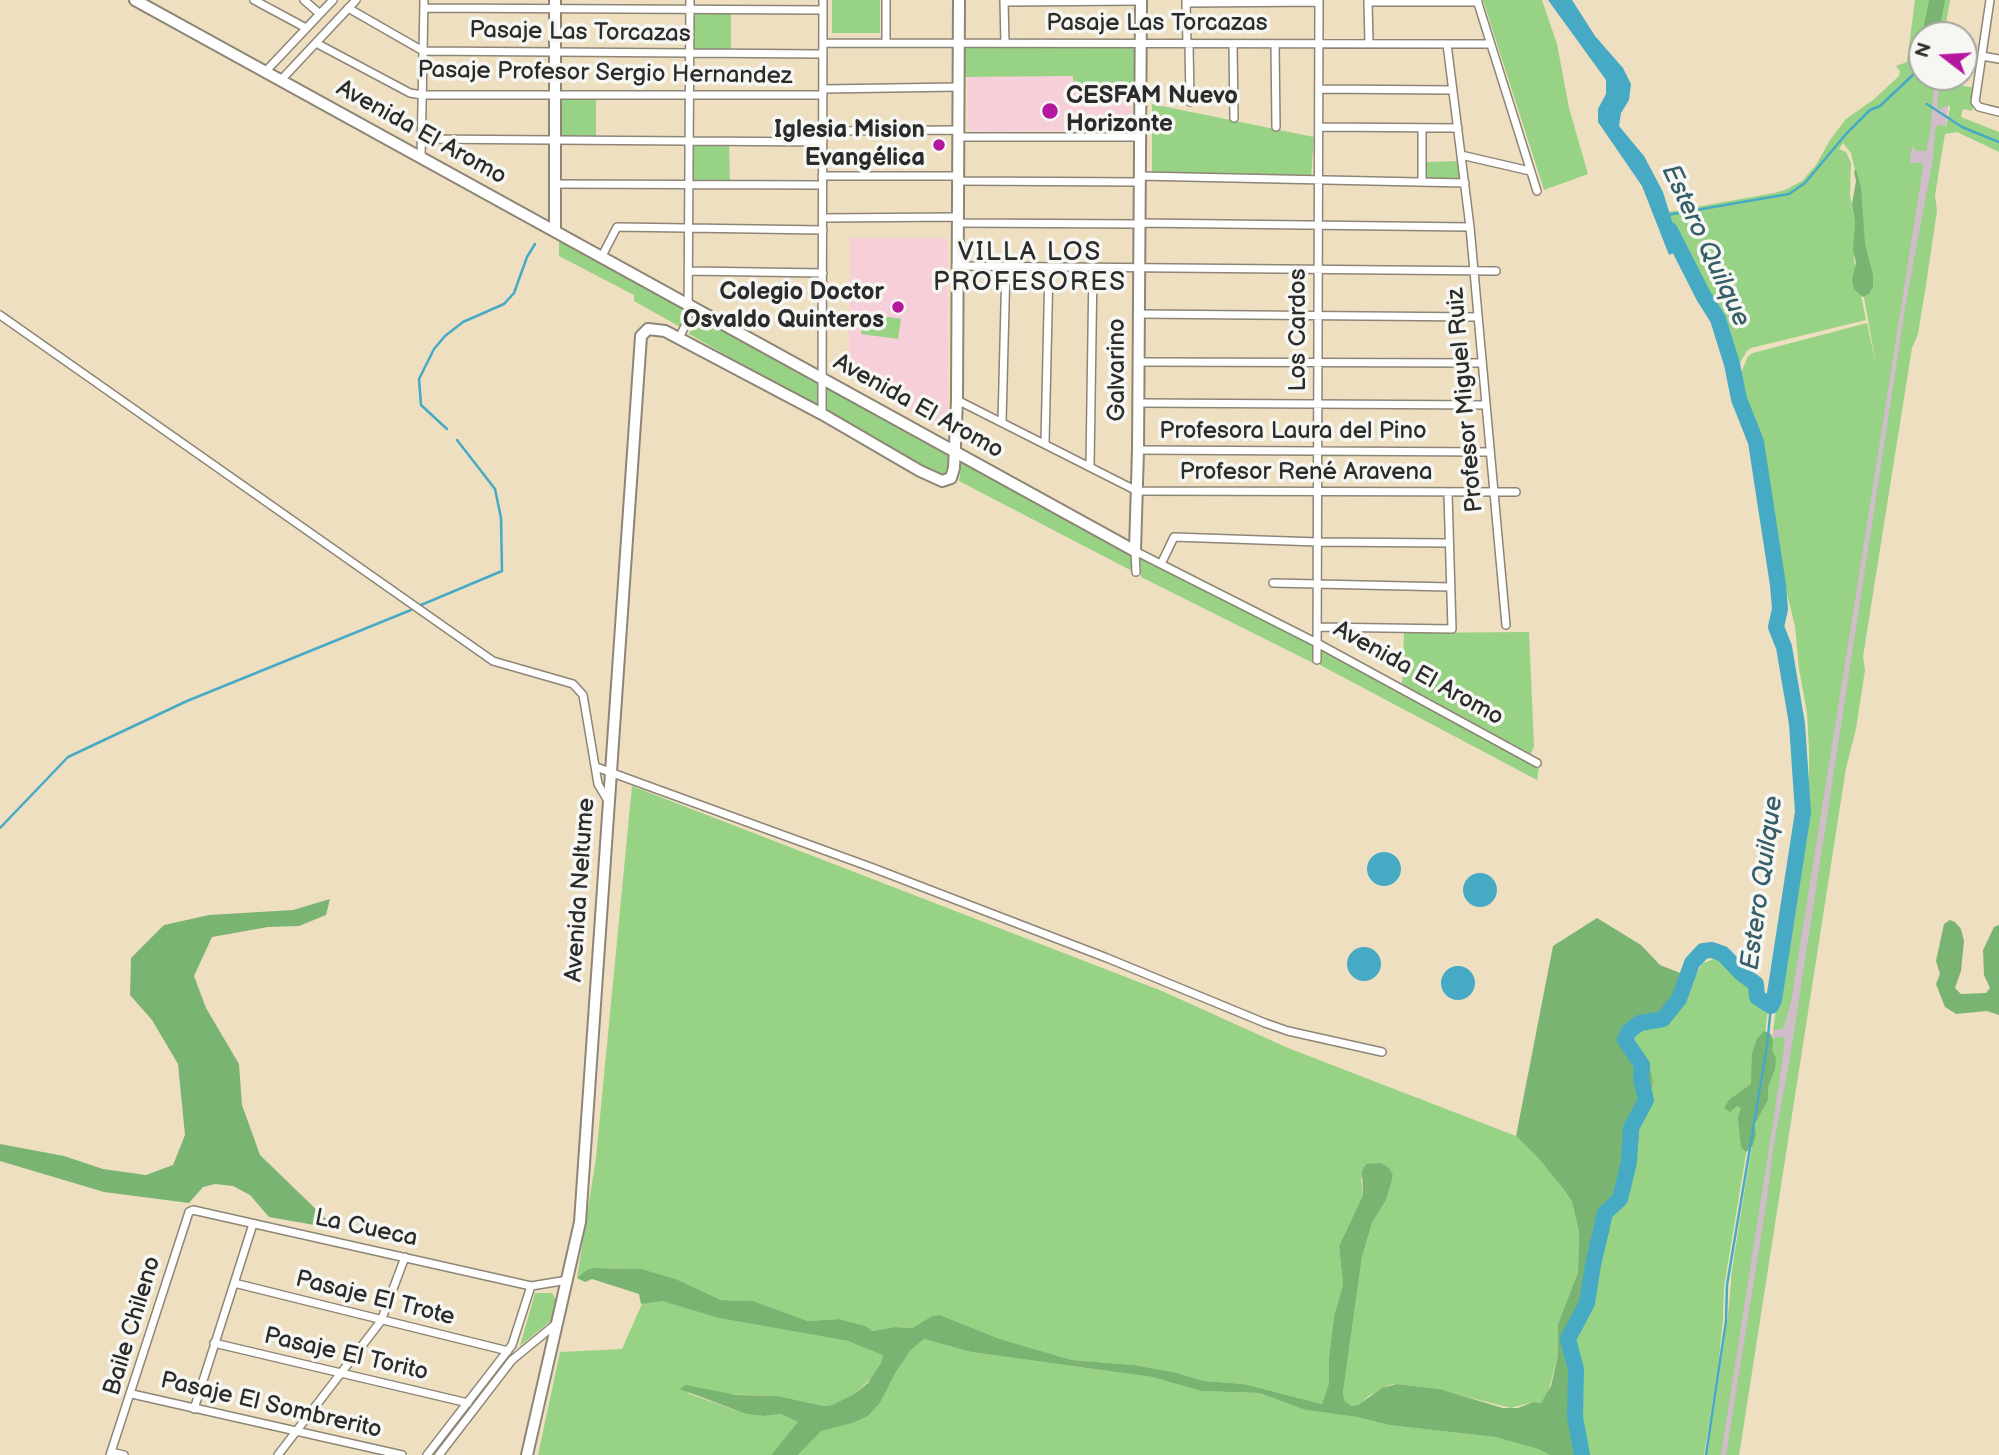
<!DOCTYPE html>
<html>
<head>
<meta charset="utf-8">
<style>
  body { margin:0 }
  #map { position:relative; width:1999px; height:1455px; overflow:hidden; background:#efdfc1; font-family:"Balsamiq Sans",sans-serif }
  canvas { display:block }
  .north { position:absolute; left:1908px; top:21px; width:70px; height:70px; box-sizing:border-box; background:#f6f6f2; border:2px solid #a5a5a2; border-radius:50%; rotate:287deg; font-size:19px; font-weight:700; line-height:28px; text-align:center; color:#2b2b2b }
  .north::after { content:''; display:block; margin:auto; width:24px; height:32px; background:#b5179e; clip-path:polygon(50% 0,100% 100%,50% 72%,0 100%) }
</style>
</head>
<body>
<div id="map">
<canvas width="1999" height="1455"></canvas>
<div class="north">N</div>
</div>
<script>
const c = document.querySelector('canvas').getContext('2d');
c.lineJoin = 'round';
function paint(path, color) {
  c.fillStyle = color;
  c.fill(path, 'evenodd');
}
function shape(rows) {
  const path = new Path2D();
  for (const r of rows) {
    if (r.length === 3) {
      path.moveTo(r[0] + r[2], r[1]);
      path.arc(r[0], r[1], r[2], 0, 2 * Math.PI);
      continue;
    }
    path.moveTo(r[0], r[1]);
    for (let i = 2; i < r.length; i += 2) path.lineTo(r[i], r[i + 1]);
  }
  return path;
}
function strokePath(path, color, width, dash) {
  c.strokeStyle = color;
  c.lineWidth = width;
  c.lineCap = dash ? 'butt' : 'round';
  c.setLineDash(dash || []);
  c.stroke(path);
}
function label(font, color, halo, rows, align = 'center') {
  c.font = font + ' "Balsamiq Sans",sans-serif';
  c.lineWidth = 7;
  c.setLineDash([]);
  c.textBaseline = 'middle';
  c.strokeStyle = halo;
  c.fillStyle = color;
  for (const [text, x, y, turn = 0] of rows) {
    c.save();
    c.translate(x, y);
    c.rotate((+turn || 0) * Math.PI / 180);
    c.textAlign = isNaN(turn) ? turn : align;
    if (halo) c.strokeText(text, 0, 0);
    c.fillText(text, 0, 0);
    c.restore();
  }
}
paint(shape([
  [1073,76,1073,87,1132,100,1132,123,1129,130,992,132,972,131,968,125,968,77],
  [850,238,947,238,948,431,849,376]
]), '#f6cfd8');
paint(shape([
  [1922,77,1953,77,1739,1455,1707,1455]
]), '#d1bdca');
paint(shape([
  [832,0,880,0,880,33,832,33],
  [1483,0,1542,0,1557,44,1569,108,1588,174,1544,190],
  [1915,0,1950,0,1944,35,1922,35,1922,77,1935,77,1930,134,1926,151,1917,151,1912,146,1910,163,1922,163,1923,167,1849,639,1791,1002,1784,1027,1780,1030,1773,1030,1809,801,1809,749,1807,713,1799,669,1795,626,1778,558,1770,494,1760,441,1740,375,1748,356,1753,353,1867,323,1876,365,1862,286,1859,187,1851,153,1843,143,1839,149,1846,152,1851,163,1850,195,1855,222,1854,259,1866,320,1751,348,1747,351,1737,368,1721,317,1691,265,1668,212,1774,193,1785,190,1802,181,1816,165,1830,140,1846,119,1873,100,1899,76,1900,71,1896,66,1907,62],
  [690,10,731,10,731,53,690,53],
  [959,43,1141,44,1141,101,1073,87,1073,76,959,77],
  [1940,77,1953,77,1953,84,1976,88,1972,111,1963,109,1961,117,1999,132,1999,152,1957,132,1945,134,1935,195,1937,211,1926,285,1918,334,1912,348,1863,656,1865,670,1856,729,1846,768,1739,1455,1726,1455,1767,1198,1773,1149,1791,1051,1906,302,1933,159,1935,130,1938,125,1946,126,1950,108,1949,105,1939,109,1937,108],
  [554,95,596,95,596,141,554,141],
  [1152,104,1314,137,1311,177,1152,173],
  [729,142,730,185,689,186,689,143],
  [1462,161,1465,183,1422,182,1422,162],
  [559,237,682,303,682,328,634,301,634,295,559,256],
  [698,313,818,381,817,407,689,334],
  [864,313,901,319,898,339,861,334],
  [823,378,954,450,946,481,822,414],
  [962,460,1132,553,1134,572,959,481],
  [1140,558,1315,646,1315,664,1141,577],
  [1529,632,1534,746,1531,754,1402,684,1404,633],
  [1320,648,1539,768,1537,780,1320,665],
  [632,786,1162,991,1288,1048,1516,1136,1539,1159,1565,1191,1572,1202,1579,1232,1578,1272,1558,1324,1558,1355,1548,1393,1541,1403,1533,1402,1511,1408,1431,1388,1397,1384,1389,1385,1369,1396,1358,1405,1351,1407,1345,1401,1343,1393,1362,1257,1372,1223,1386,1200,1391,1184,1393,1175,1389,1168,1361,1179,1363,1195,1339,1246,1343,1285,1334,1316,1329,1358,1329,1383,1322,1404,1244,1384,1204,1381,1173,1372,1134,1365,1072,1360,1000,1339,940,1315,932,1316,912,1328,895,1327,872,1331,866,1326,839,1319,808,1321,753,1301,721,1300,676,1279,642,1269,594,1268,577,1278,596,1158],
  [1717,958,1733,968,1739,978,1768,1008,1764,1045,1724,1287,1723,1320,1718,1368,1704,1455,1585,1455,1578,1415,1580,1396,1572,1344,1593,1293,1601,1256,1610,1231,1609,1221,1631,1190,1639,1139,1639,1125,1649,1103,1653,1082,1648,1059,1633,1045,1631,1040,1636,1034,1670,1019,1678,1010,1693,978,1703,963],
  [1783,1037,1785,1040,1779,1084,1721,1455,1707,1455,1728,1316,1732,1269,1758,1108,1771,1038],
  [535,1293,552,1293,557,1301,552,1320,520,1346],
  [652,1301,662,1301,718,1318,848,1341,876,1351,883,1355,881,1363,873,1377,854,1394,832,1405,824,1406,778,1396,687,1393,746,1414,764,1416,781,1414,799,1422,771,1455,538,1455,560,1352,622,1349,642,1304],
  [924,1339,971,1352,1152,1377,1201,1391,1259,1393,1307,1410,1357,1417,1389,1425,1495,1437,1538,1449,1550,1455,798,1455,821,1430,853,1423,868,1416,880,1403,896,1372,911,1350]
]), '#98d285');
paint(shape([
  [1929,0,1945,0,1938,35,1922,35],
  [1856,169,1861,188,1865,244,1873,275,1873,287,1869,294,1863,297,1854,289,1852,280,1856,263,1853,250,1855,222,1852,204,1856,181,1854,172],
  [330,899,326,915,299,926,268,927,212,937,194,976,206,1008,239,1064,242,1105,260,1155,324,1217,343,1230,269,1217,250,1195,233,1186,215,1184,203,1187,189,1203,104,1192,0,1161,0,1144,64,1156,103,1169,146,1175,173,1165,185,1135,178,1064,152,1020,130,995,131,958,164,925,209,915,293,910],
  [1597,918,1641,945,1660,965,1693,978,1678,1010,1670,1019,1636,1034,1631,1040,1633,1045,1648,1059,1653,1082,1649,1103,1639,1125,1639,1139,1631,1190,1609,1221,1610,1231,1601,1256,1593,1293,1572,1344,1581,1368,1578,1415,1585,1455,1550,1455,1538,1449,1495,1437,1389,1425,1357,1417,1306,1410,1259,1393,1201,1391,1152,1377,971,1352,924,1339,911,1350,896,1372,880,1403,868,1416,853,1423,821,1431,798,1455,771,1455,798,1422,781,1414,764,1416,746,1414,680,1389,686,1385,736,1395,778,1396,824,1406,832,1405,854,1394,868,1383,881,1363,883,1355,848,1341,718,1318,662,1301,641,1304,639,1294,592,1279,585,1282,577,1278,587,1270,594,1268,642,1269,676,1279,721,1300,753,1301,808,1321,839,1319,866,1326,872,1331,895,1327,912,1328,932,1316,940,1315,1000,1339,1072,1360,1134,1365,1173,1372,1204,1381,1244,1384,1322,1404,1329,1383,1329,1358,1334,1316,1343,1285,1339,1246,1363,1195,1362,1171,1366,1164,1381,1163,1389,1168,1393,1175,1391,1184,1386,1200,1372,1223,1362,1257,1343,1393,1345,1401,1351,1406,1358,1405,1382,1388,1397,1384,1439,1389,1503,1408,1518,1408,1533,1402,1541,1403,1551,1386,1558,1355,1558,1324,1578,1272,1579,1232,1572,1202,1565,1191,1539,1159,1516,1136,1553,946],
  [1950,920,1955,922,1961,929,1964,941,1961,971,1955,988,1961,994,1986,993,1990,988,1984,975,1983,950,1994,927,1999,925,1999,1015,1987,1011,1956,1014,1945,1007,1936,984,1940,974,1936,961,1944,924],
  [1764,1031,1771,1034,1773,1041,1772,1050,1776,1058,1775,1069,1768,1087,1768,1100,1754,1125,1756,1134,1753,1145,1746,1152,1741,1147,1738,1117,1741,1108,1737,1106,1730,1112,1724,1108,1729,1100,1751,1084,1752,1053,1757,1039]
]), '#7ab472');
paint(shape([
  [1548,0,1572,0,1595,36,1623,68,1631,84,1629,100,1621,113,1619,126,1644,156,1663,192,1676,234,1683,248,1669,255,1642,186,1598,122,1598,109,1606,94,1606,80],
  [1384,869,17],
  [1480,890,17],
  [1364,964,17],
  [1458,983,17]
]), '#46aac5');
strokePath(shape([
  [1927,104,1962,127,1999,142],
  [1667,215,1789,194,1805,183,1846,134,1870,110,1880,106,1916,72],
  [447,429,421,405,419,379,434,349,445,336,463,322,504,304,514,293,527,257,535,244],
  [421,605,502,571,501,518,495,489,457,440],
  [0,828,68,757,187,701,411,610],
  [1706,1455,1726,1321,1727,1285,1767,1046,1771,1006]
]), '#46aac5', 2.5);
strokePath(shape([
  [1582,1455,1575,1417,1576,1369,1568,1339,1587,1303,1593,1265,1605,1213,1620,1199,1629,1162,1631,1128,1646,1100,1641,1079,1642,1065,1625,1040,1629,1031,1640,1023,1663,1019,1679,999,1692,963,1703,951,1712,950,1723,954,1741,973,1756,984,1757,997,1771,1006,1774,1000,1803,812,1797,724,1784,647,1776,627,1780,609,1778,585,1756,442,1739,399,1732,364,1718,319,1703,295,1670,230]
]), '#46aac5', 16);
const street = shape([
  [254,0,306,28],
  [304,0,320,14],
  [886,0,886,43],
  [1004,0,1005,43],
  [1186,0,1187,44],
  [1477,0,1537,191],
  [1990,0,1975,102,1979,107,1999,112],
  [1368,1,1369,44],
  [1004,2,1141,1],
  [1368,2,1478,2],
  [1186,3,1319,2],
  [348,8,423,51,823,54],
  [424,8,823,10],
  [316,43,410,93,422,95,823,95],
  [823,43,1490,44],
  [1189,44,1190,102],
  [1233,44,1234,118],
  [1275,44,1276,127],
  [1447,44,1470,227,1506,625],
  [1982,56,1999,59],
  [266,71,333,0],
  [281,80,356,0],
  [823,89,959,87],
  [1319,89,1453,90],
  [1319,127,1458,128],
  [1422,128,1422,182],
  [823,131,958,130],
  [958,137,1141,137],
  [421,139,823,142],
  [1461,155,1530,171],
  [421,158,424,0],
  [822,176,958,176],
  [1140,176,1465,183],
  [958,181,1140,182],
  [554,184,822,185],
  [823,218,957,217],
  [957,223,1139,224],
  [1139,223,1470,227],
  [602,256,617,227,823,230],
  [956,266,1496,271],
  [689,271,823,273],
  [1139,314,1478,317],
  [0,315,493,661,573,684,583,695,598,784,608,801],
  [679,338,688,320,690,0],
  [1139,362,1482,363],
  [957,400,1137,491,1516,492],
  [1139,403,1486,405],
  [822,414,823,0],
  [1002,422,1006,266],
  [1045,443,1049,267],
  [1138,450,1490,452],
  [1090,466,1093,267],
  [1161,564,1174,537,1318,542,1449,543],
  [1136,572,1135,551,1317,643,1537,763],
  [1273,583,1450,587],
  [1318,627,1452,629,1448,493],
  [1317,660,1319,0],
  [596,767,873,868,1107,958,1265,1023,1288,1031,1382,1052],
  [234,1283,508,1351],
  [214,1343,468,1403],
  [132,1394,402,1455],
  [194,1409,253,1224],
  [111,1452,124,1455],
  [110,1455,189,1212,193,1210,531,1286,568,1280],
  [278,1455,381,1321,405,1257],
  [427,1455,512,1345,531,1286],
  [439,1455,512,1360,557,1323]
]);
const secondary = shape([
  [135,0,1135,551,1138,450,1141,0],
  [555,230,555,0],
  [527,1455,580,1222,641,336,648,329,665,331,822,414,920,471,942,481,951,478,954,468,957,400,959,0]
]);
strokePath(street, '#8d8576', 10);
strokePath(secondary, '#8d8576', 14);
strokePath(street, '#fff', 7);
strokePath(secondary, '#fff', 10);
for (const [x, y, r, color] of [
  [1050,111,9,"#b5179e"],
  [939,145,7,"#b5179e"],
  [898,307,7,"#b5179e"]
]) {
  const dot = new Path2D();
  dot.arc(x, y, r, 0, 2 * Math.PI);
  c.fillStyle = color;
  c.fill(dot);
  strokePath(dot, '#f6f6f2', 2.5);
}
label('24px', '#2b2b2b', '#f6f6f2', [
  ["Pasaje Las Torcazas",1157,24],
  ["Pasaje Las Torcazas",580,33,1],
  ["Pasaje Profesor Sergio Hernandez",605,74,1],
  ["Avenida El Aromo",421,133,29],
  ["Los Cardos",1299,330,-90],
  ["Galvarino",1118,370,-90],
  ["Profesor Miguel Ruiz",1466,400,-95],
  ["Avenida El Aromo",918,407,29],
  ["Profesora Laura del Pino",1293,432],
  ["Profesor René Aravena",1306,473],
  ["Avenida El Aromo",1418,674,29],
  ["Avenida Neltume",581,890,-86],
  ["La Cueca",366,1229,12],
  ["Pasaje El Trote",375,1299,14],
  ["Baile Chileno",133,1326,-73],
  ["Pasaje El Torito",346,1355,13],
  ["Pasaje El Sombrerito",271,1406,13]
]);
label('bold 24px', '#2b2b2b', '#f6f6f2', [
  ["CESFAM Nuevo",1066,97,"left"],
  ["Horizonte",1066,125,"left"],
  ["Iglesia Mision",925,131],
  ["Evangélica",925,159],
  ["Colegio Doctor",884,293],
  ["Osvaldo Quinteros",884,321]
], 'right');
label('italic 26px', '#365e69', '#f6f6f2', [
  ["Estero Quilque",1705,246,65],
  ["Estero Quilque",1763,883,-82]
]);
c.letterSpacing = '2px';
label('26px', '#2b2b2b', '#f6f6f2', [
  ["VILLA LOS",1030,253],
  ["PROFESORES",1030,283]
]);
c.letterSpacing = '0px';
</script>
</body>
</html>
